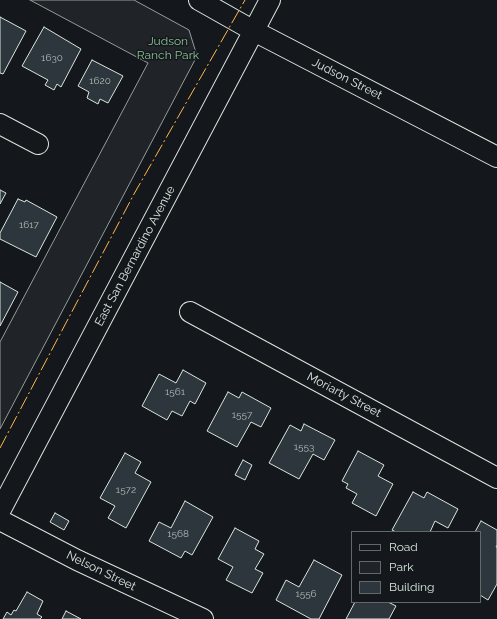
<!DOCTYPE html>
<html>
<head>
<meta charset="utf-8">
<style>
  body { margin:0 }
  #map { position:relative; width:497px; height:619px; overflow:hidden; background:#14181c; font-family:Raleway,sans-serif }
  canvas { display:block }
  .legend { position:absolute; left:351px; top:531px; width:130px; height:72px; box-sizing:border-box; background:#14181c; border:1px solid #626a69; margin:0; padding:5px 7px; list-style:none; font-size:12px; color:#d8e6dc }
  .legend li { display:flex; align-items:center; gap:8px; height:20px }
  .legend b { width:20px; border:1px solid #626a69 }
</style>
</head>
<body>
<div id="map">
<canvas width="497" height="619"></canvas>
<ul class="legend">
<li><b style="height:5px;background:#14181c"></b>Road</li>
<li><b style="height:11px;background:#202428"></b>Park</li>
<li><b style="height:11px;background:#2c363c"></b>Building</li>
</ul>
</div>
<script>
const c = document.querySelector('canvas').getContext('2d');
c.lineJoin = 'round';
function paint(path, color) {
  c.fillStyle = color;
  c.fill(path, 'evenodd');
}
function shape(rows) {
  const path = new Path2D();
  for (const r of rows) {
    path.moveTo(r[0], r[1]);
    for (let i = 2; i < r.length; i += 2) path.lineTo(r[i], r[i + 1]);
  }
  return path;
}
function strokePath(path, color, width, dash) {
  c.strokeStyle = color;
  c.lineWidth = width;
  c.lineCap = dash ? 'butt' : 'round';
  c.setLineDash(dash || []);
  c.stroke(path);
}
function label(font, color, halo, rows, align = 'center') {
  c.font = font + ' Raleway,sans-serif';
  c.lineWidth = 3;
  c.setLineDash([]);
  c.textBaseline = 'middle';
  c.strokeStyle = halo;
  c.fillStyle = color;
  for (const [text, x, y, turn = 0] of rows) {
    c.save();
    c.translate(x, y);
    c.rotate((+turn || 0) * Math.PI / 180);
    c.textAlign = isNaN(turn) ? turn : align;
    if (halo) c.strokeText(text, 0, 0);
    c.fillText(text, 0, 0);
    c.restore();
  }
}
const green = shape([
  [30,0,134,0,189,30,197,56,0,429,0,342,148,63,30,0]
]);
paint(green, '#202428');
strokePath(green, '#939e99', 1);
const building = shape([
  [0,17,26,31,3,74,0,73,0,17],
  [44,27,81,49,61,87,57,84,54,90,45,85,48,80,22,66,44,27],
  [92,60,123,76,108,103,100,99,98,104,87,98,89,92,78,86,92,60],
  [0,190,6,193,0,204,0,190],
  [18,199,25,202,26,200,57,217,36,257,0,239,0,233,18,199],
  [0,282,18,292,0,326,0,282],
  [183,370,206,383,195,404,190,401,182,416,172,411,167,420,142,406,159,374,176,383,183,370],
  [228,392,239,398,242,392,271,408,261,427,251,422,237,447,207,431,228,392],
  [304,424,335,440,324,460,313,454,299,479,269,463,290,425,301,431,304,424],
  [358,451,384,465,378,476,393,484,376,516,352,503,357,494,346,488,348,484,342,481,358,451],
  [125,453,141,462,135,473,151,482,126,528,108,518,115,506,100,498,125,453],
  [243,460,252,465,245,480,235,475,243,460],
  [413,492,424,498,427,492,458,509,448,528,435,521,430,532,396,532,392,530,413,492],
  [185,501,213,517,192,555,185,551,181,558,149,541,159,522,171,528,185,501],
  [55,513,69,521,64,530,50,522,55,513],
  [481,521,497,530,497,545,496,547,497,547,497,584,488,600,480,595,480,532,475,532,481,521],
  [235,528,259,541,255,549,264,554,255,569,263,573,252,593,226,580,233,567,218,559,235,528],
  [314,560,342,575,319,619,311,619,276,600,286,580,299,587,314,560],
  [27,592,43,601,37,614,42,617,40,619,3,619,7,612,11,615,14,610,16,611,27,592],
  [355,602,388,602,396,606,389,619,346,619,355,602],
  [66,611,81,619,62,619,66,611]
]);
paint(building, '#2c363c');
strokePath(building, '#d8e6dc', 1);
const minor = shape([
  [199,0,254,31,497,157],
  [0,124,38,144],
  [190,312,497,478],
  [0,511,270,0],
  [0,520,77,560,203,619]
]);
strokePath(minor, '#d8e6dc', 22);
strokePath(minor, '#14181c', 20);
strokePath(shape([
  [0,448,134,194,245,0]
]), '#ffb74d', 1, [14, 3, 2, 3]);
label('10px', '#adbab4', null, [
  ["1630",52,58],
  ["1620",100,81],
  ["1617",29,225],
  ["1561",175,392],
  ["1557",242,415],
  ["1553",304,447],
  ["1572",126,490],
  ["1568",178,534],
  ["1556",306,594]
]);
label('12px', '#8ac095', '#14181c', [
  ["Judson",168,41],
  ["Ranch Park",168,55]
]);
label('12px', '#d8e6dc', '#14181c', [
  ["Judson Street",347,79,27],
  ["East San Bernardino Avenue",135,256,-62],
  ["Moriarty Street",344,395,28],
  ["Nelson Street",101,571,26]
]);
</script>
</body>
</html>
